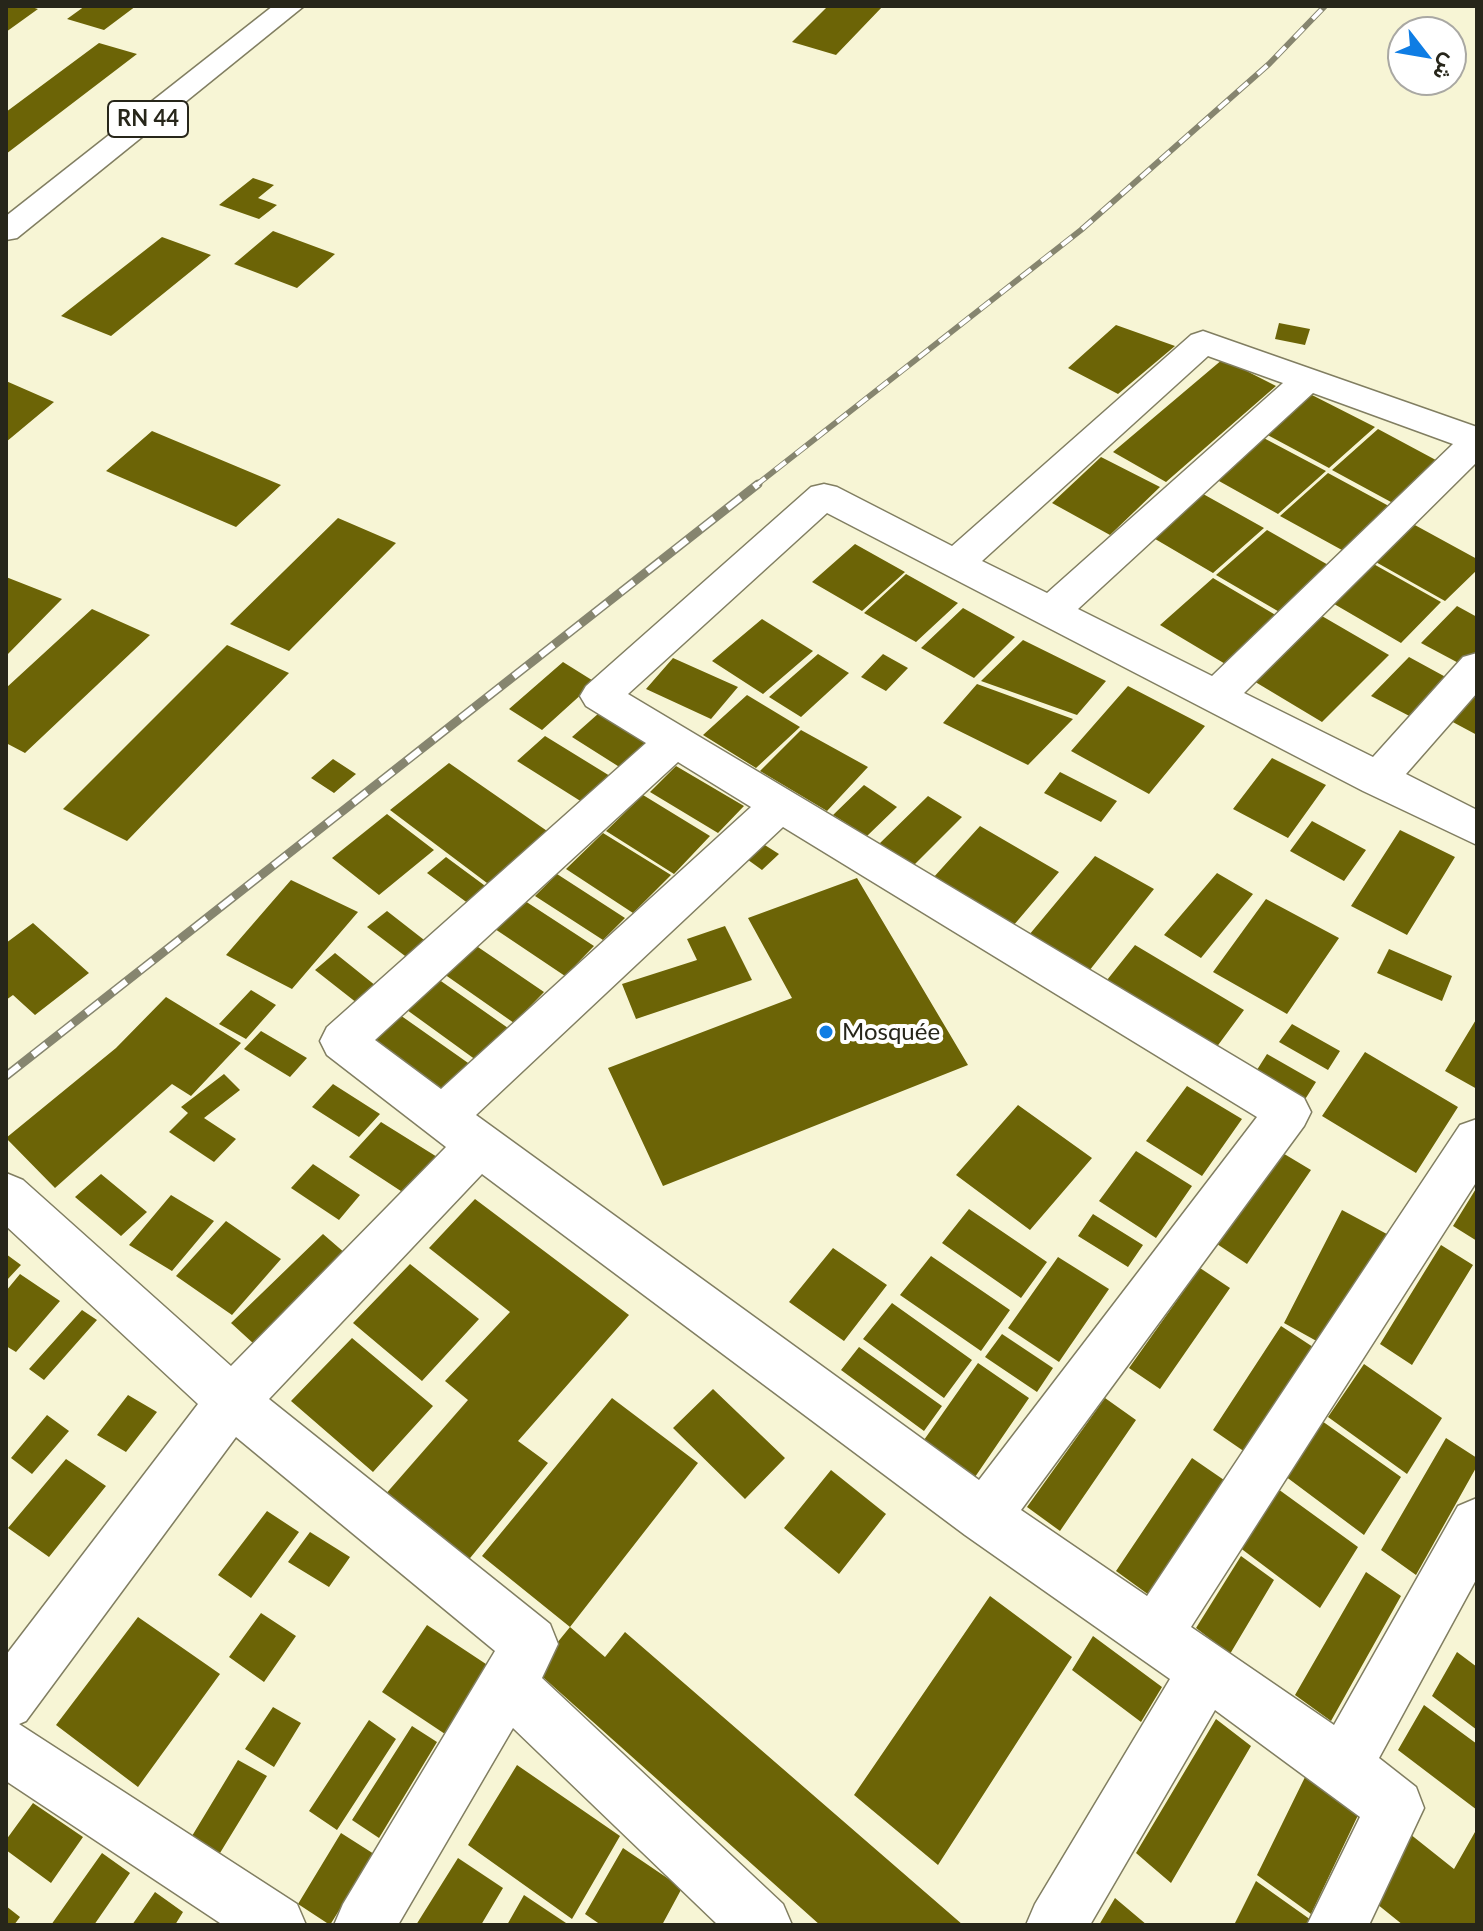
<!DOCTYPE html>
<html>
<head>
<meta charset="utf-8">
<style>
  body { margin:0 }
  #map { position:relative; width:1483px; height:1931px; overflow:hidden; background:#f7f5d5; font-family:Lato,Vazirmatn,sans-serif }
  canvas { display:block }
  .frame { position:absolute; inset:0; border:8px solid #27261a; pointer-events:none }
  .north { position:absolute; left:1387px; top:16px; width:80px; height:80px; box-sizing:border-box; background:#fff; border:2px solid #a9a8a3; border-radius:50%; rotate:121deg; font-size:22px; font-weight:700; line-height:32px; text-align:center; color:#27261a }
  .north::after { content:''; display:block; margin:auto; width:28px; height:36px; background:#0f7de4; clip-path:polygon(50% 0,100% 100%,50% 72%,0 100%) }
</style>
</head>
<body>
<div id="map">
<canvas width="1483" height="1931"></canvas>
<div class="frame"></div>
<div class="north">ش</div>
</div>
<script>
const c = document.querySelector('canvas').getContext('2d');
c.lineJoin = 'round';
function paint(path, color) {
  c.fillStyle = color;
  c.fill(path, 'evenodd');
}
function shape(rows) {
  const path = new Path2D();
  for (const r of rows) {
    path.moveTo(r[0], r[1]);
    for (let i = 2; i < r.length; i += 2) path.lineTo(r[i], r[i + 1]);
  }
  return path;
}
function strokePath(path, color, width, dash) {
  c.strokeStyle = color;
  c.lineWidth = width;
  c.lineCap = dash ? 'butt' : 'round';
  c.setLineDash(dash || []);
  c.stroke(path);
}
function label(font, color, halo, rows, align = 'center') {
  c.font = font + ' Lato,sans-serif';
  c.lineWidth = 8;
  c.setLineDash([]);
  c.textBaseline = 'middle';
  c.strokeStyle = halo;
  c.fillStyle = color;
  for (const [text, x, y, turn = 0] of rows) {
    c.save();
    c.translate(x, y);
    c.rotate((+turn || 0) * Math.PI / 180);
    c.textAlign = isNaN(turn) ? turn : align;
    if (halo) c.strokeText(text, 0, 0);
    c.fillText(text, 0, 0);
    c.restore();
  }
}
paint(shape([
  [6,6,28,6,38,9,6,32],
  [85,6,136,6,104,30,67,19],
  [828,6,883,6,836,55,792,42],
  [99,43,137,54,6,154,6,112],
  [253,178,274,185,258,198,277,205,259,219,219,205],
  [273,231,335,254,297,288,234,264],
  [162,237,211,255,111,336,61,316],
  [1279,323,1310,329,1305,345,1275,339],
  [1116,325,1175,346,1118,394,1068,368],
  [1223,359,1276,386,1166,482,1113,452],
  [6,381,54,402,6,442],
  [1308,393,1375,427,1329,468,1262,432],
  [1378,429,1447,466,1402,508,1332,470],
  [152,431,281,485,236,527,106,471],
  [1258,435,1326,471,1278,514,1210,476],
  [1101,457,1160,487,1110,535,1052,503],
  [1328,473,1398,511,1351,555,1280,516],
  [1196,490,1264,528,1213,573,1145,533],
  [338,518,396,543,289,651,230,624],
  [1413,524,1477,559,1477,570,1445,601,1374,561],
  [1267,530,1337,570,1288,617,1216,575],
  [855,544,905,572,862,611,812,582],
  [1370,562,1441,602,1401,643,1329,601],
  [906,574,958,603,916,642,864,613],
  [6,577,62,599,6,656],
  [1213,578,1284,620,1232,668,1160,625],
  [1457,606,1477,617,1477,654,1466,667,1421,643],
  [963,608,1015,637,974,678,921,648],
  [92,609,150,635,25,753,6,743,6,688],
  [1315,612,1389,655,1322,722,1247,677],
  [762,619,813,651,763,694,712,661],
  [1023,640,1106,681,1077,715,981,681],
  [227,645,289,673,127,841,63,809],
  [818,654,849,673,801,717,769,697],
  [883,654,908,668,886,691,861,677],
  [1409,657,1453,681,1417,720,1371,696],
  [673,658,738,687,711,719,646,689],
  [563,662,595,682,542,730,509,709],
  [977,684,1073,719,1028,765,943,723],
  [1128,686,1205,726,1149,794,1071,751],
  [1477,687,1477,735,1449,720],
  [747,695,800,727,756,768,703,735],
  [599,713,648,743,621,768,572,737],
  [801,730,868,767,827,811,760,771],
  [545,736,610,776,582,802,517,761],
  [1272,758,1326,785,1288,838,1233,809],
  [333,759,356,774,334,793,311,778],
  [449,763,550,833,491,886,390,810],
  [676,766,744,806,718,833,650,792],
  [1060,772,1117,801,1101,822,1044,793],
  [864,785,897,807,867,836,833,815],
  [643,795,710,836,674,874,606,831],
  [928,796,962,817,913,866,879,844],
  [387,814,434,850,379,895,332,858],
  [1312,821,1366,850,1344,881,1290,851],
  [980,826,1059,872,1013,926,933,878],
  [1400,830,1455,857,1407,935,1351,906],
  [603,833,671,875,633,913,566,869],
  [760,842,779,854,762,870,744,857],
  [1095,856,1154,889,1089,971,1029,935],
  [446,857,488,888,469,904,427,873],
  [1217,873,1253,894,1201,958,1164,935],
  [557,874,625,918,603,940,535,896],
  [857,878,968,1065,663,1186,608,1068,792,998,748,918],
  [291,880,358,912,292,989,226,955],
  [1266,899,1339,938,1287,1014,1213,972],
  [525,901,594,946,565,976,495,929],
  [387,911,428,943,409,959,367,927],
  [33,923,89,973,35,1015,13,995,6,1000,6,943],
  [725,926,752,980,636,1019,622,984,697,960,687,939],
  [475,945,544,992,514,1023,444,974],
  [1135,945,1244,1010,1213,1052,1103,985],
  [1389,949,1452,976,1442,1001,1377,973],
  [335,953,376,986,357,1003,315,970],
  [438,979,508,1028,476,1060,407,1010],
  [251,990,276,1005,246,1039,219,1024],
  [166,997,241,1043,191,1096,172,1084,55,1188,6,1138,116,1048],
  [400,1015,471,1065,438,1097,369,1046],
  [1477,1018,1477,1089,1445,1071],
  [1292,1024,1340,1051,1328,1070,1279,1042],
  [261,1031,307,1058,290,1077,244,1049],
  [1365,1052,1458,1107,1416,1173,1322,1116],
  [1267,1054,1316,1082,1304,1101,1255,1073],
  [224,1074,240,1090,204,1118,236,1139,214,1162,169,1132,188,1113,181,1107],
  [333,1084,380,1114,359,1137,312,1107],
  [1187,1086,1242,1119,1202,1176,1146,1141],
  [1018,1105,1092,1158,1030,1230,956,1175],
  [381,1122,442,1160,410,1197,349,1157],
  [1136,1151,1192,1186,1156,1238,1099,1201],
  [1281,1152,1311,1170,1247,1264,1217,1244],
  [313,1164,360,1195,339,1220,291,1188],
  [101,1174,147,1212,121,1236,75,1197],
  [1477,1187,1477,1241,1453,1226],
  [171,1195,214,1221,172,1271,129,1245],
  [475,1199,629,1315,518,1441,548,1463,466,1563,384,1496,468,1400,445,1381,510,1312,429,1248],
  [969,1209,1047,1262,1021,1298,942,1243],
  [1342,1210,1398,1240,1331,1349,1284,1323],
  [1093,1214,1143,1245,1128,1267,1078,1236],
  [226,1221,281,1259,232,1315,176,1276],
  [323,1234,346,1254,254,1344,231,1323],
  [1441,1245,1473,1265,1412,1365,1380,1344],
  [833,1248,887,1285,844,1341,789,1302],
  [6,1254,21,1265,6,1281],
  [931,1256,1010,1310,981,1351,900,1295],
  [1058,1257,1109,1289,1059,1362,1008,1328],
  [410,1264,479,1319,422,1381,353,1323],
  [1200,1268,1230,1288,1160,1389,1129,1368],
  [20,1274,60,1301,16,1352,6,1346,6,1291],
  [892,1303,972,1360,944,1398,863,1339],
  [82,1310,97,1320,44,1380,29,1369],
  [1281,1326,1313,1347,1245,1452,1213,1430],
  [1002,1334,1053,1368,1037,1392,985,1357],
  [352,1338,433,1406,373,1472,291,1401],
  [859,1347,942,1406,924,1431,841,1370],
  [978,1363,1029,1398,975,1477,924,1440],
  [1364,1364,1442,1418,1407,1474,1328,1417],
  [713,1389,785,1458,745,1499,673,1428],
  [128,1395,157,1412,126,1452,97,1435],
  [612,1398,698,1463,570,1627,482,1556],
  [1105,1398,1136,1420,1060,1531,1027,1507],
  [47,1415,69,1431,32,1474,11,1458],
  [1322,1421,1401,1477,1364,1535,1285,1476],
  [1446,1438,1477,1458,1477,1466,1416,1575,1381,1550],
  [1192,1458,1224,1480,1149,1595,1116,1571],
  [66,1459,106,1486,49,1557,8,1528],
  [831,1470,886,1514,839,1574,784,1528],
  [1278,1489,1358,1547,1320,1608,1239,1547],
  [267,1511,299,1532,251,1598,218,1575],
  [310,1532,350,1557,329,1587,288,1562],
  [1241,1556,1274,1580,1230,1654,1196,1628],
  [1366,1572,1401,1596,1331,1721,1295,1695],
  [990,1596,1072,1657,938,1865,854,1795],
  [261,1613,296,1636,264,1682,229,1657],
  [138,1617,220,1674,138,1787,56,1725],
  [427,1625,495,1670,451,1738,382,1692],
  [570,1627,605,1657,625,1632,963,1925,820,1925,535,1670],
  [1093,1636,1162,1687,1141,1722,1072,1670],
  [1457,1652,1477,1667,1477,1730,1432,1696],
  [1424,1705,1477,1744,1477,1810,1398,1750],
  [273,1707,301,1723,274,1767,245,1749],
  [1216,1719,1251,1746,1171,1883,1136,1853],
  [369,1720,396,1739,337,1830,309,1811],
  [412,1726,437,1742,379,1838,352,1820],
  [238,1760,267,1776,220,1853,192,1836],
  [517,1765,620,1836,572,1919,468,1845],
  [1307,1773,1361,1809,1311,1914,1257,1875],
  [33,1803,83,1837,51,1883,6,1850,6,1840],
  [1475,1832,1477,1925,1403,1925,1372,1900,1410,1834,1454,1869],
  [341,1833,374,1854,330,1925,298,1904],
  [623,1848,682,1888,662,1925,601,1925,585,1914],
  [102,1853,130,1873,94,1925,51,1925],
  [458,1858,503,1888,481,1925,416,1925],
  [1256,1881,1311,1920,1309,1925,1234,1925],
  [155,1892,183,1912,175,1925,132,1925],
  [524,1895,569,1925,507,1925],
  [1115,1898,1147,1925,1099,1925],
  [6,1906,20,1917,14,1925,6,1925]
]), '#6c6406');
const minor = shape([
  [1203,331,1477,427,1477,462,1244,693,1373,757,1463,657,1477,653,1477,693,1406,774,1477,810,1477,845,1363,791,827,513,628,694,1304,1098,1311,1112,1304,1126,1021,1510,1147,1596,1460,1125,1477,1119,1477,1181,1191,1627,1334,1725,1458,1506,1477,1498,1477,1578,1379,1758,1416,1787,1424,1808,1369,1925,1307,1925,1360,1817,1215,1710,1090,1925,1026,1925,1035,1904,1170,1679,965,1535,482,1174,269,1399,550,1624,558,1644,542,1678,783,1904,792,1925,718,1925,513,1728,398,1925,334,1925,343,1904,495,1651,236,1437,26,1721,19,1724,297,1904,306,1925,223,1925,6,1781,6,1655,198,1404,6,1226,6,1173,23,1180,231,1366,446,1147,327,1055,320,1041,327,1027,646,743,586,706,580,696,586,686,811,487,824,484,837,487,952,546,1191,335,1203,331],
  [1208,356,1283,383,1047,593,982,561,1208,356],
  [1313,393,1453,444,1212,676,1078,609,1313,393],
  [678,762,751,807,441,1089,375,1040,678,762],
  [783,827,1257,1117,979,1480,476,1115,783,827]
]);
const primary = shape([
  [273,6,304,6,17,238,6,240,6,216,273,6]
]);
strokePath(minor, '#817e61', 3);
strokePath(primary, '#817e61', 3);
paint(minor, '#fff');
paint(primary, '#fff');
const railFar1 = shape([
  [755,486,1081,230,1269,64,1325,6]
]);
const rail = shape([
  [6,1076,758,484]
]);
strokePath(railFar1, '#86856f', 6);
strokePath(rail, '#86856f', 9);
strokePath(railFar1, '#fff', 4, [13]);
strokePath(rail, '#fff', 6, [17]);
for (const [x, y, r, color] of [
  [826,1032,8,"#0f7de4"]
]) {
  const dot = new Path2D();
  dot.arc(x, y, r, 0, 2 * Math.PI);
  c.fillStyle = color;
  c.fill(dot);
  strokePath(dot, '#fff', 3);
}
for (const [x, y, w] of [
  [148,119,80]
]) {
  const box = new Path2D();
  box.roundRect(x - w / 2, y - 18, w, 36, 6);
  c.fillStyle = '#fff';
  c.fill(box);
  strokePath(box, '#27261a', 2);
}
label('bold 22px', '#27261a', null, [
  ["RN 44",148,119]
]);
label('24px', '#27261a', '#fff', [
  ["Mosquée",842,1032]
], 'left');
</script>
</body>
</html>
